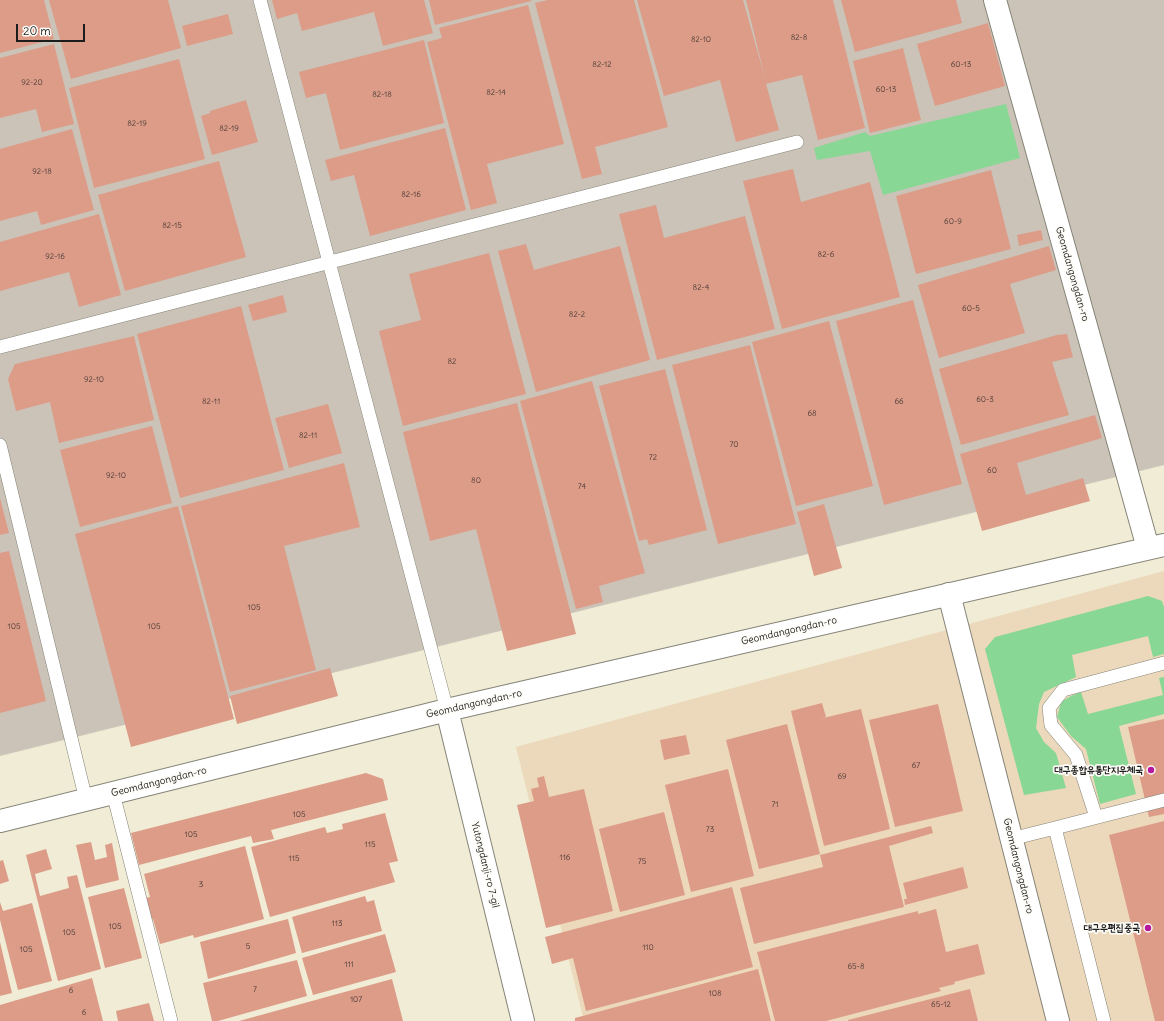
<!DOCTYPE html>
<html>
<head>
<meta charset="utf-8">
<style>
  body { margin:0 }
  #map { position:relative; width:1164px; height:1021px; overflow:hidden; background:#f0ecd5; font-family:Delius,sans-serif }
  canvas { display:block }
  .scale { position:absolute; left:16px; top:24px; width:69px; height:18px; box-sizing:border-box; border:2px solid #1c1c1c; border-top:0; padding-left:5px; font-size:12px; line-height:14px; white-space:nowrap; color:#1c1c1c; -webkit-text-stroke:3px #fdfcf7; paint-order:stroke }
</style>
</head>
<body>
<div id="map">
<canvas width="1164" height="1021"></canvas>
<div class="scale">20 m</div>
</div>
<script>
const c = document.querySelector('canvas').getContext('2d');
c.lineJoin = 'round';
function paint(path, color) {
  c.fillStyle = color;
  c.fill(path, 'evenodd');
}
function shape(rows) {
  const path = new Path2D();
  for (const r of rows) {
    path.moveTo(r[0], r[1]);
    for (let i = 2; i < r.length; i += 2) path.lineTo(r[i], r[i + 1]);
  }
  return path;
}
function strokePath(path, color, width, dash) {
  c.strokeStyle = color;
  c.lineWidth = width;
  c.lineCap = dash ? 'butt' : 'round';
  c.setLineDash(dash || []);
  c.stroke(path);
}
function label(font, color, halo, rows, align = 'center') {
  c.font = font + ' Delius,"Poor Story",sans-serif';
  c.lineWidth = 3.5;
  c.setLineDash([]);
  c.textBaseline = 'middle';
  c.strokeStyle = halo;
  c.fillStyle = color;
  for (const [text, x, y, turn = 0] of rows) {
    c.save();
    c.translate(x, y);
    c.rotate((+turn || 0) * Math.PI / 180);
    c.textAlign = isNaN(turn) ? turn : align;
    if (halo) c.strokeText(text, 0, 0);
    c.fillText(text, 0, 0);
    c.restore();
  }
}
paint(shape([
  [1164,571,1164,1021,584,1021,516,747]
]), '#ecd8ba');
paint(shape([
  [0,0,1164,0,1164,465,0,756]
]), '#cbc3b8');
paint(shape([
  [1006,104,1020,158,883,195,870,151,817,160,814,148,865,132,870,136],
  [1148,596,1162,601,1164,607,1164,654,1153,657,1148,636,1072,655,1076,677,1044,692,1039,704,1036,728,1044,742,1056,753,1066,788,1024,795,985,649,995,637],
  [1164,677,1164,714,1119,726,1136,794,1100,804,1086,749,1071,736,1057,717,1061,702,1071,696,1081,692,1088,714,1163,695,1159,678]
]), '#89d795');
paint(shape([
  [0,0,44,0,54,39,0,53],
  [49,0,168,0,181,48,71,79],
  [272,0,424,0,433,33,383,46,374,12,302,31,297,13,277,19],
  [429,0,531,0,531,1,435,25],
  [548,0,634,0,668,127,595,147,602,174,582,179,535,3],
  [637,0,743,0,765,78,746,0,833,0,865,128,818,140,802,75,766,84,779,130,736,142,720,80,664,96],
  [841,0,956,0,962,23,855,52],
  [528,5,564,144,487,164,497,203,471,210,427,42,442,38,439,28],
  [228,14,233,34,187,46,182,26],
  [988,23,1005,86,935,106,917,44],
  [424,40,444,123,340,150,326,93,306,98,299,72],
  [54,44,74,124,42,132,36,109,0,118,0,58],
  [903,48,921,120,870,133,853,61],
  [179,59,205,159,94,188,69,88],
  [246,100,258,142,212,155,201,116,210,113,210,111],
  [445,128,466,210,370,236,354,175,331,181,325,160],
  [72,129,94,210,41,225,37,211,0,221,0,149],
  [219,161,246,257,125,291,98,195],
  [793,169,801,202,870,182,900,297,782,329,743,181],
  [991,170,1011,249,916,274,896,196],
  [656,205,664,238,745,216,775,329,657,360,619,214],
  [99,214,121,295,79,307,69,272,0,291,0,242],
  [1041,230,1043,240,1019,246,1017,235],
  [526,244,534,270,620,246,650,360,536,392,498,251],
  [1049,246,1056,270,1010,284,1025,333,939,358,918,285],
  [489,253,526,394,403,426,379,331,421,320,409,274],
  [283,295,287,312,253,321,248,305],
  [913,300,962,484,884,505,836,321],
  [241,306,284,470,180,498,137,334],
  [829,321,873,486,796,506,752,342],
  [1067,334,1073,357,1052,362,1069,415,961,445,939,369,1057,335],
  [134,336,154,420,59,443,50,402,16,411,8,379,15,364],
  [750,345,796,524,718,544,672,365],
  [665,369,707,530,649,545,647,539,639,541,599,386],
  [592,381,645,573,599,586,603,602,576,609,520,401],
  [517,403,576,634,507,651,476,529,430,541,403,432],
  [328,404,342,453,289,468,275,418],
  [1095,415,1102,438,1017,463,1026,495,1083,478,1090,501,982,531,960,454],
  [152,426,172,503,80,527,60,450],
  [344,463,360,527,284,546,316,670,230,692,181,506],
  [0,498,9,533,0,535],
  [824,504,842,568,814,576,797,512],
  [178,506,234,719,131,747,75,534],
  [9,551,46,701,0,713,0,553],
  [330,668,338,696,237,724,230,696],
  [822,703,826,717,819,719,861,709,890,829,824,846,791,711],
  [938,704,963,811,895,827,869,720],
  [1164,719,1164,814,1149,817,1128,727],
  [787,724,820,854,759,869,726,740],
  [686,735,690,754,664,760,660,740],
  [728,769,754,876,691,892,665,785],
  [366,773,383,779,388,800,271,830,274,839,253,843,251,836,139,865,131,833],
  [544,776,549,797,584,789,613,911,546,928,517,805,534,801,531,789,539,787,537,778],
  [664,812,685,895,620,912,599,829],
  [385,813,398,861,389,863,395,882,270,917,251,847,325,827,327,833,343,829,342,824],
  [1164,821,1164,1021,1155,1021,1109,835],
  [931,826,933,833,889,846,904,907,754,944,740,888,823,867,820,855],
  [91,842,95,860,107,857,105,845,112,843,119,880,86,888,76,845],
  [245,846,264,919,194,938,193,935,160,944,153,919,147,921,141,899,150,897,144,874],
  [46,849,52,869,35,874,40,896,69,888,67,877,77,875,101,969,58,981,26,855],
  [3,860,9,881,0,884,0,861],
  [963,867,968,888,905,905,904,899,907,899,903,883],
  [732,887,753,967,586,1011,573,958,552,964,545,937],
  [124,888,142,958,105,968,88,897],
  [365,896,367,902,374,900,382,931,302,953,292,917],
  [0,902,3,911,32,903,52,981,18,990,0,920],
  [936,909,946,952,978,944,985,974,954,982,955,984,939,988,941,991,826,1021,775,1021,757,952,918,911,918,914],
  [288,919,296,953,208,979,200,942],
  [385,934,396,972,313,995,302,958],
  [0,942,12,993,0,996],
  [297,960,307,996,218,1021,212,1021,203,983],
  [758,969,771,1021,575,1021,575,1018],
  [92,978,103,1021,0,1021,0,1005],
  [392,979,403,1021,239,1021],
  [970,989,978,1021,848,1021,848,1020],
  [149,1003,154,1021,118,1021,116,1011]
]), '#dc9c88');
const lane = shape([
  [260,0,447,710],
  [0,347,797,142],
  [0,445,86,800],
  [113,793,171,1021],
  [1096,817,1076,755,1051,725,1049,708,1063,690,1164,663],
  [1011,839,1055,828],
  [1104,1021,1055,828,1164,800]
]);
const street = shape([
  [995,0,1148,548],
  [949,594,1058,1021]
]);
const secondary = shape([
  [447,710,523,1021],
  [0,821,447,710,1164,545]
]);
strokePath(lane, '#868478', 14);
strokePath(street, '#868478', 24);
strokePath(secondary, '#868478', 24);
strokePath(lane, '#fff', 13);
strokePath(street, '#fff', 22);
strokePath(secondary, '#fff', 22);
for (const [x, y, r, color] of [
  [1151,770,4,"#b5179e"],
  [1148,928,4,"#b5179e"]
]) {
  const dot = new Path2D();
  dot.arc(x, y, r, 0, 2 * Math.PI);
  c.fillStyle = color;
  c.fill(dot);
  strokePath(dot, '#fdfcf7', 1.5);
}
label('8px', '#4c3c37', null, [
  ["82-8",799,38],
  ["82-10",701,40],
  ["82-12",602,65],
  ["60-13",961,65],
  ["92-20",32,83],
  ["60-13",886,90],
  ["82-14",496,93],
  ["82-18",382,95],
  ["82-19",137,124],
  ["82-19",229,129],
  ["92-18",42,172],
  ["82-16",411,195],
  ["60-9",953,222],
  ["82-15",172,226],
  ["82-6",826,255],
  ["92-16",55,257],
  ["82-4",701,288],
  ["60-5",971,309],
  ["82-2",577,315],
  ["82",452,362],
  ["92-10",94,380],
  ["60-3",985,400],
  ["82-11",211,402],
  ["66",899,402],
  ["68",812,414],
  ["82-11",308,436],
  ["70",734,445],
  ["72",653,458],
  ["60",992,471],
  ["92-10",116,476],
  ["80",476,481],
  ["74",582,487],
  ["105",254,608],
  ["105",14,627],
  ["105",154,627],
  ["67",916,766],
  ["69",842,777],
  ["71",775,805],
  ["105",299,815],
  ["73",710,830],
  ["105",191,835],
  ["115",370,845],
  ["116",565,858],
  ["115",294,859],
  ["75",642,862],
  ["3",201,885],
  ["113",337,924],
  ["105",115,927],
  ["105",69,933],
  ["5",248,947],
  ["110",648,948],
  ["105",26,950],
  ["111",349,965],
  ["65-8",856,967],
  ["7",255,990],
  ["6",71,991],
  ["108",715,994],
  ["107",356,1000],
  ["65-12",941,1005],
  ["6",84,1013]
]);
label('10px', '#1c1c1c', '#fdfcf7', [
  ["Geomdangongdan-ro",1072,274,74],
  ["Geomdangongdan-ro",789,631,-13],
  ["Geomdangongdan-ro",474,704,-13],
  ["Geomdangongdan-ro",159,782,-14],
  ["Yutongdanji-ro 7-gil",485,865,76],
  ["Geomdangongdan-ro",1018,866,76]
]);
label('bold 10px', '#1c1c1c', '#fdfcf7', [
  ["대구종합유통단지우체국",1143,770],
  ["대구우편집중국",1140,928]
], 'right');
</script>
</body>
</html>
